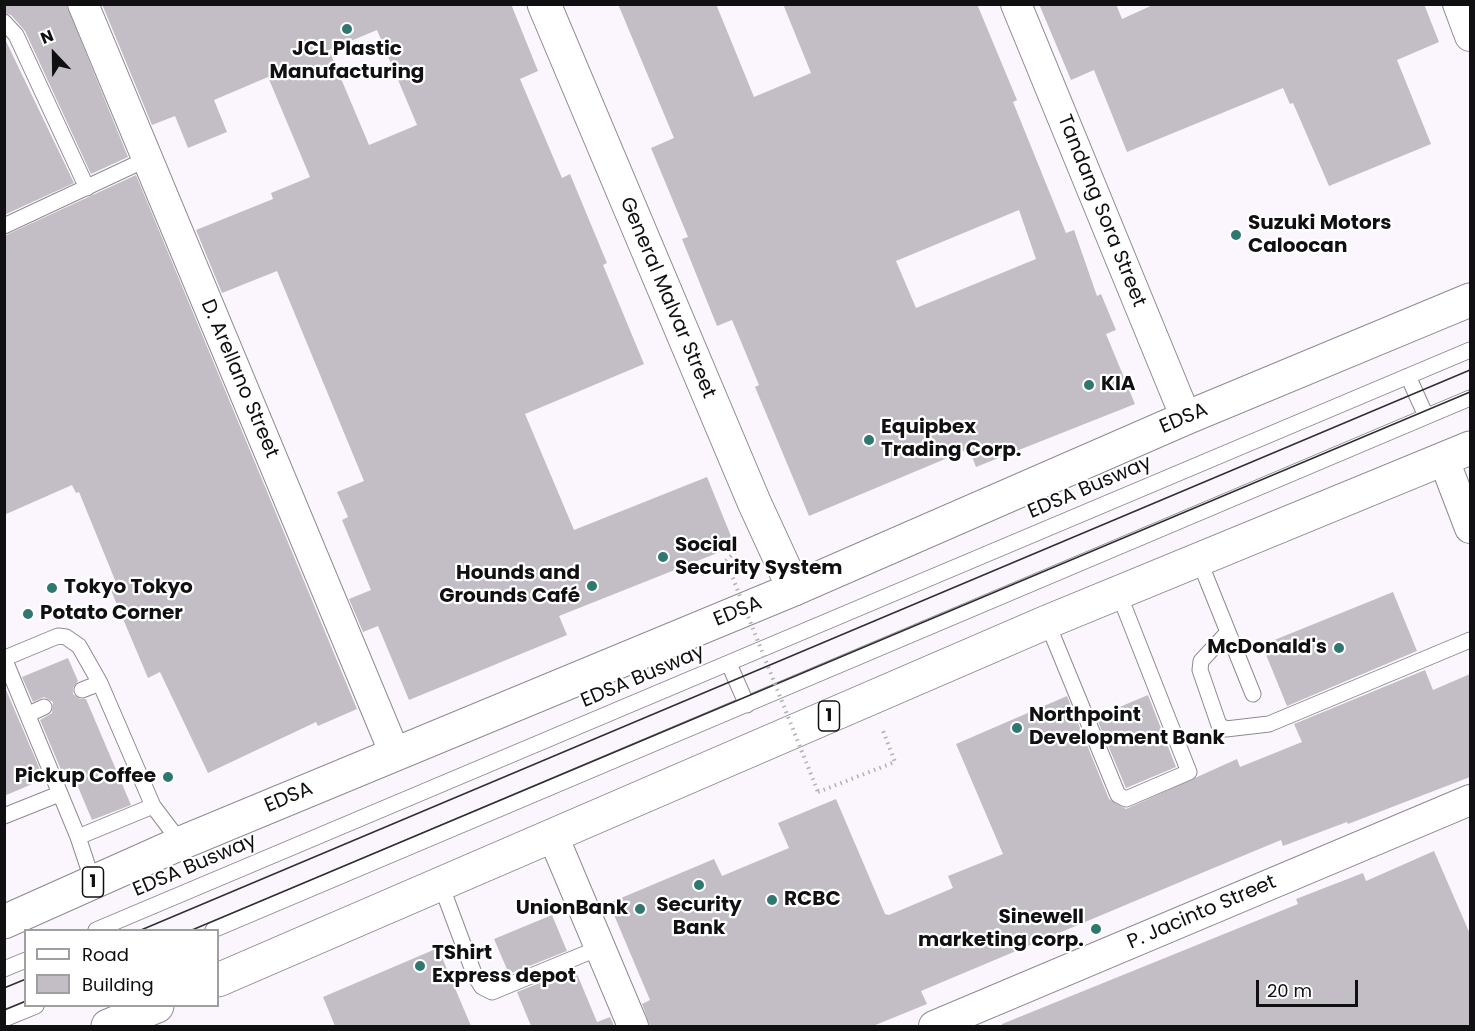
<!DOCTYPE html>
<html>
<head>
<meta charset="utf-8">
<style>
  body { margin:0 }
  #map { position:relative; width:1475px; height:1031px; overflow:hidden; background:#fbf6fe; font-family:Poppins,sans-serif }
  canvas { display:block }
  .frame { position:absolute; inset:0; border:6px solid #100f11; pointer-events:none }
  .legend { position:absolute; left:24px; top:929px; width:195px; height:78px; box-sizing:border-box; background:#fff; border:2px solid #9f9fa0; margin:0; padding:8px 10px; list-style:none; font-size:18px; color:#100f11 }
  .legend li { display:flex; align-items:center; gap:12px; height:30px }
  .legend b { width:30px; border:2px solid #9f9fa0 }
  .north { position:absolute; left:24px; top:24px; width:60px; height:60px; -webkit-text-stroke:4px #fff; paint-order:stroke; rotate:338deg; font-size:16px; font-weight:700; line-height:24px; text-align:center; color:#100f11 }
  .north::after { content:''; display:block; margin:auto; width:21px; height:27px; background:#100f11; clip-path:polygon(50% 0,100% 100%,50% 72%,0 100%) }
  .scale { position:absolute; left:1256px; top:980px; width:102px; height:27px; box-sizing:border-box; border:3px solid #100f11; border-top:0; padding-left:8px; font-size:18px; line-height:21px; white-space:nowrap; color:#100f11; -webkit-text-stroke:4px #fff; paint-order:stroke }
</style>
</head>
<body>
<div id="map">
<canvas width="1475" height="1031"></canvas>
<div class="frame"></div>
<ul class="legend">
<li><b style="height:8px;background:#fff"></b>Road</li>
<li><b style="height:16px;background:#c3bec6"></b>Building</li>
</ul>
<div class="north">N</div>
<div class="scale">20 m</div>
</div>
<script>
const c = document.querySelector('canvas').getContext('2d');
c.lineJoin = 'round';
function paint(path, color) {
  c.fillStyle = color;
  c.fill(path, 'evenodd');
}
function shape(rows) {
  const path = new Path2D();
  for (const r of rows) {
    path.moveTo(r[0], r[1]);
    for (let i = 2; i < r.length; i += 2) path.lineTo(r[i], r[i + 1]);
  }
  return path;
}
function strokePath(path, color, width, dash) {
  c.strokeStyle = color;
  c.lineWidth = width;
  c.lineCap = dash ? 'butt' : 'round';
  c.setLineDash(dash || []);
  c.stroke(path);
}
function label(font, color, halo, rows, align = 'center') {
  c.font = font + ' Poppins,sans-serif';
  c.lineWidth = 4.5;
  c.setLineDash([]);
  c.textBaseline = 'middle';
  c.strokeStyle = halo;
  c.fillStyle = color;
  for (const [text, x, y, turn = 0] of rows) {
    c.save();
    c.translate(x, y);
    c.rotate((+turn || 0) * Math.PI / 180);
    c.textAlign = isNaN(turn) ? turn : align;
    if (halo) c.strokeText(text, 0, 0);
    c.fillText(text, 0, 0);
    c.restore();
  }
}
paint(shape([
  [4,4,66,4,128,157,91,174,25,31,11,15,4,13],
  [102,4,511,4,538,71,520,79,562,178,570,174,607,263,603,265,644,364,525,414,574,530,707,477,735,546,559,616,567,635,409,700,378,626,363,632,349,599,371,590,342,520,348,517,337,492,364,481,277,271,222,293,196,230,273,199,271,193,310,177,268,77,214,100,227,132,188,148,175,116,152,125],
  [377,30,417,125,369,145,329,50],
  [618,4,716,4,754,97,811,73,783,4,977,4,1017,100,1013,102,1066,233,1074,230,1097,296,1101,294,1116,330,1106,334,1135,404,976,467,969,449,809,516,755,387,759,385,732,320,717,326,682,239,688,237,651,148,674,138],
  [1019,210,1036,259,916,308,896,261],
  [1039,4,1116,4,1122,19,1155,4,1424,4,1439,42,1397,60,1431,144,1329,186,1293,103,1290,104,1283,88,1127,152,1094,70,1071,80],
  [4,37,74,183,4,215],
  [136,175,357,709,318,726,316,722,208,773,160,672,148,678,110,588,117,585,79,492,76,493,72,485,4,515,4,236],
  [1393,592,1417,651,1287,706,1262,645],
  [68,658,78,681,73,688,73,694,80,699,86,699,131,805,92,820,70,768,62,772,40,720,52,713,53,702,44,697,33,702,22,677],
  [1425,670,1433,690,1470,674,1470,777,1348,824,1347,822,1283,846,1281,840,1204,872,921,991,927,1004,873,1026,650,1026,642,1004,650,1000,609,903,714,859,722,876,789,848,778,823,836,799,885,914,889,915,953,888,948,876,1003,854,956,744,1067,696,1109,799,1126,809,1237,759,1240,767,1302,742,1294,724],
  [4,685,44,779,4,796],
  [1148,695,1176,767,1126,788,1096,717],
  [1434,851,1470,934,1470,1026,1002,1026,1002,1024,1298,904,1296,899,1363,873,1366,881],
  [552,915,567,951,509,974,494,939],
  [438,948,471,1026,335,1026,323,997],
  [575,969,597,1022,610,1017,614,1026,531,1026,517,992]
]), '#c3bec6');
const service = shape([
  [4,22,16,35,87,188],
  [4,226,147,159],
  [1408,376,1426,416],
  [1199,560,1253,694],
  [1047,622,1118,795,1126,799,1189,772,1119,594],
  [1228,632,1201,661,1200,670,1219,725,1226,729,1269,724,1470,640],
  [4,658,78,837,93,882],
  [5,658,58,636,66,637,79,646,100,683],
  [729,664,747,705],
  [82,690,100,683,153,806,181,843],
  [29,714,44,707],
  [4,816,59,794],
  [78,837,153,806],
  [441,885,475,976,482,987,492,992,599,948],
  [96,930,1470,350],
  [213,930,1470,398],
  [4,969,26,960],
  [4,1019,36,1006]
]);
const minor = shape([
  [83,4,395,754],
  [1016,4,1186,418],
  [1458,4,1470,36],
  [1444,460,1470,528],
  [553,836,633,1026],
  [934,1026,1470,800]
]);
const tertiary = shape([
  [544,4,754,502,794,589]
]);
const trunk = shape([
  [4,922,181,843,794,589,1186,418,1470,300],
  [218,980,1047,622,1470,448],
  [108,1026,157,1006]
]);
strokePath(service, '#8f8a92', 17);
strokePath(minor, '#8f8a92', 32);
strokePath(tertiary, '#8f8a92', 35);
strokePath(trunk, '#8f8a92', 35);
strokePath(shape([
  [726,561,738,549],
  [818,792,895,762,882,728]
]), '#b3afb6', 4, [1.5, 4.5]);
strokePath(service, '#fff', 15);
strokePath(minor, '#fff', 30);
strokePath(tertiary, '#fff', 33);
strokePath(trunk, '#fff', 33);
strokePath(shape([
  [141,930,1470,370],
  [192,930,1470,392],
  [4,988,26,979],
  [4,1010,26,1001]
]), '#2f2e30', 1.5);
strokePath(shape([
  [726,561,818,792]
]), '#b3afb6', 4, [1.5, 4.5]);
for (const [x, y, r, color] of [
  [347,29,6,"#30776f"],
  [1236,235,6,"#30776f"],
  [1089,385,6,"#30776f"],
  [869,440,6,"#30776f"],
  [663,557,6,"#30776f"],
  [592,586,6,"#30776f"],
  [52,588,6,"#30776f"],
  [28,614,6,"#30776f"],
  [1339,648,6,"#30776f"],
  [1017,728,6,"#30776f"],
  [168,777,6,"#30776f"],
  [699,885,6,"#30776f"],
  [772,900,6,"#30776f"],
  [640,909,6,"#30776f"],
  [1096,929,6,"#30776f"],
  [420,966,6,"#30776f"]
]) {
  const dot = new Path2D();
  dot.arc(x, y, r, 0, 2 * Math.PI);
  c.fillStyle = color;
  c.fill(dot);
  strokePath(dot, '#fff', 2);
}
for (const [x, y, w] of [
  [829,716,21],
  [93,882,21]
]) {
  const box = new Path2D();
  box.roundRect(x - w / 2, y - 15, w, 30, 4.5);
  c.fillStyle = '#fff';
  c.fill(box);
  strokePath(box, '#100f11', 1.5);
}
label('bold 18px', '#100f11', null, [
  ["1",829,716],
  ["1",93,882]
]);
label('bold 20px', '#100f11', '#fff', [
  ["JCL Plastic",347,50,"center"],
  ["Manufacturing",347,73,"center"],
  ["Suzuki Motors",1248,224],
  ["Caloocan",1248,247],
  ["KIA",1101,385],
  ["Equipbex",881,428],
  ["Trading Corp.",881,451],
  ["Social",675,546],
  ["Security System",675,569],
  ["Hounds and",580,574,"right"],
  ["Grounds Café",580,597,"right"],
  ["Tokyo Tokyo",64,588],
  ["Potato Corner",40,614],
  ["McDonald's",1327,648,"right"],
  ["Northpoint",1029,716],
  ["Development Bank",1029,739],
  ["Pickup Coffee",156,777,"right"],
  ["RCBC",784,900],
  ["Security",699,906,"center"],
  ["Bank",699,929,"center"],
  ["UnionBank",628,909,"right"],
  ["Sinewell",1084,918,"right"],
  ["marketing corp.",1084,941,"right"],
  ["TShirt",432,954],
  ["Express depot",432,977]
], 'left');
label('20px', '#100f11', '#fff', [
  ["Tandang Sora Street",1101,211,68],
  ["General Malvar Street",667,298,67],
  ["D. Arellano Street",239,379,67],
  ["EDSA",1184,419,-23],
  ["EDSA Busway",1090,488,-23],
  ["EDSA",738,612,-22],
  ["EDSA Busway",643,677,-23],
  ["EDSA",289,798,-23],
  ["EDSA Busway",195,866,-23],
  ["P. Jacinto Street",1202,913,-23]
]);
</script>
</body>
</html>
